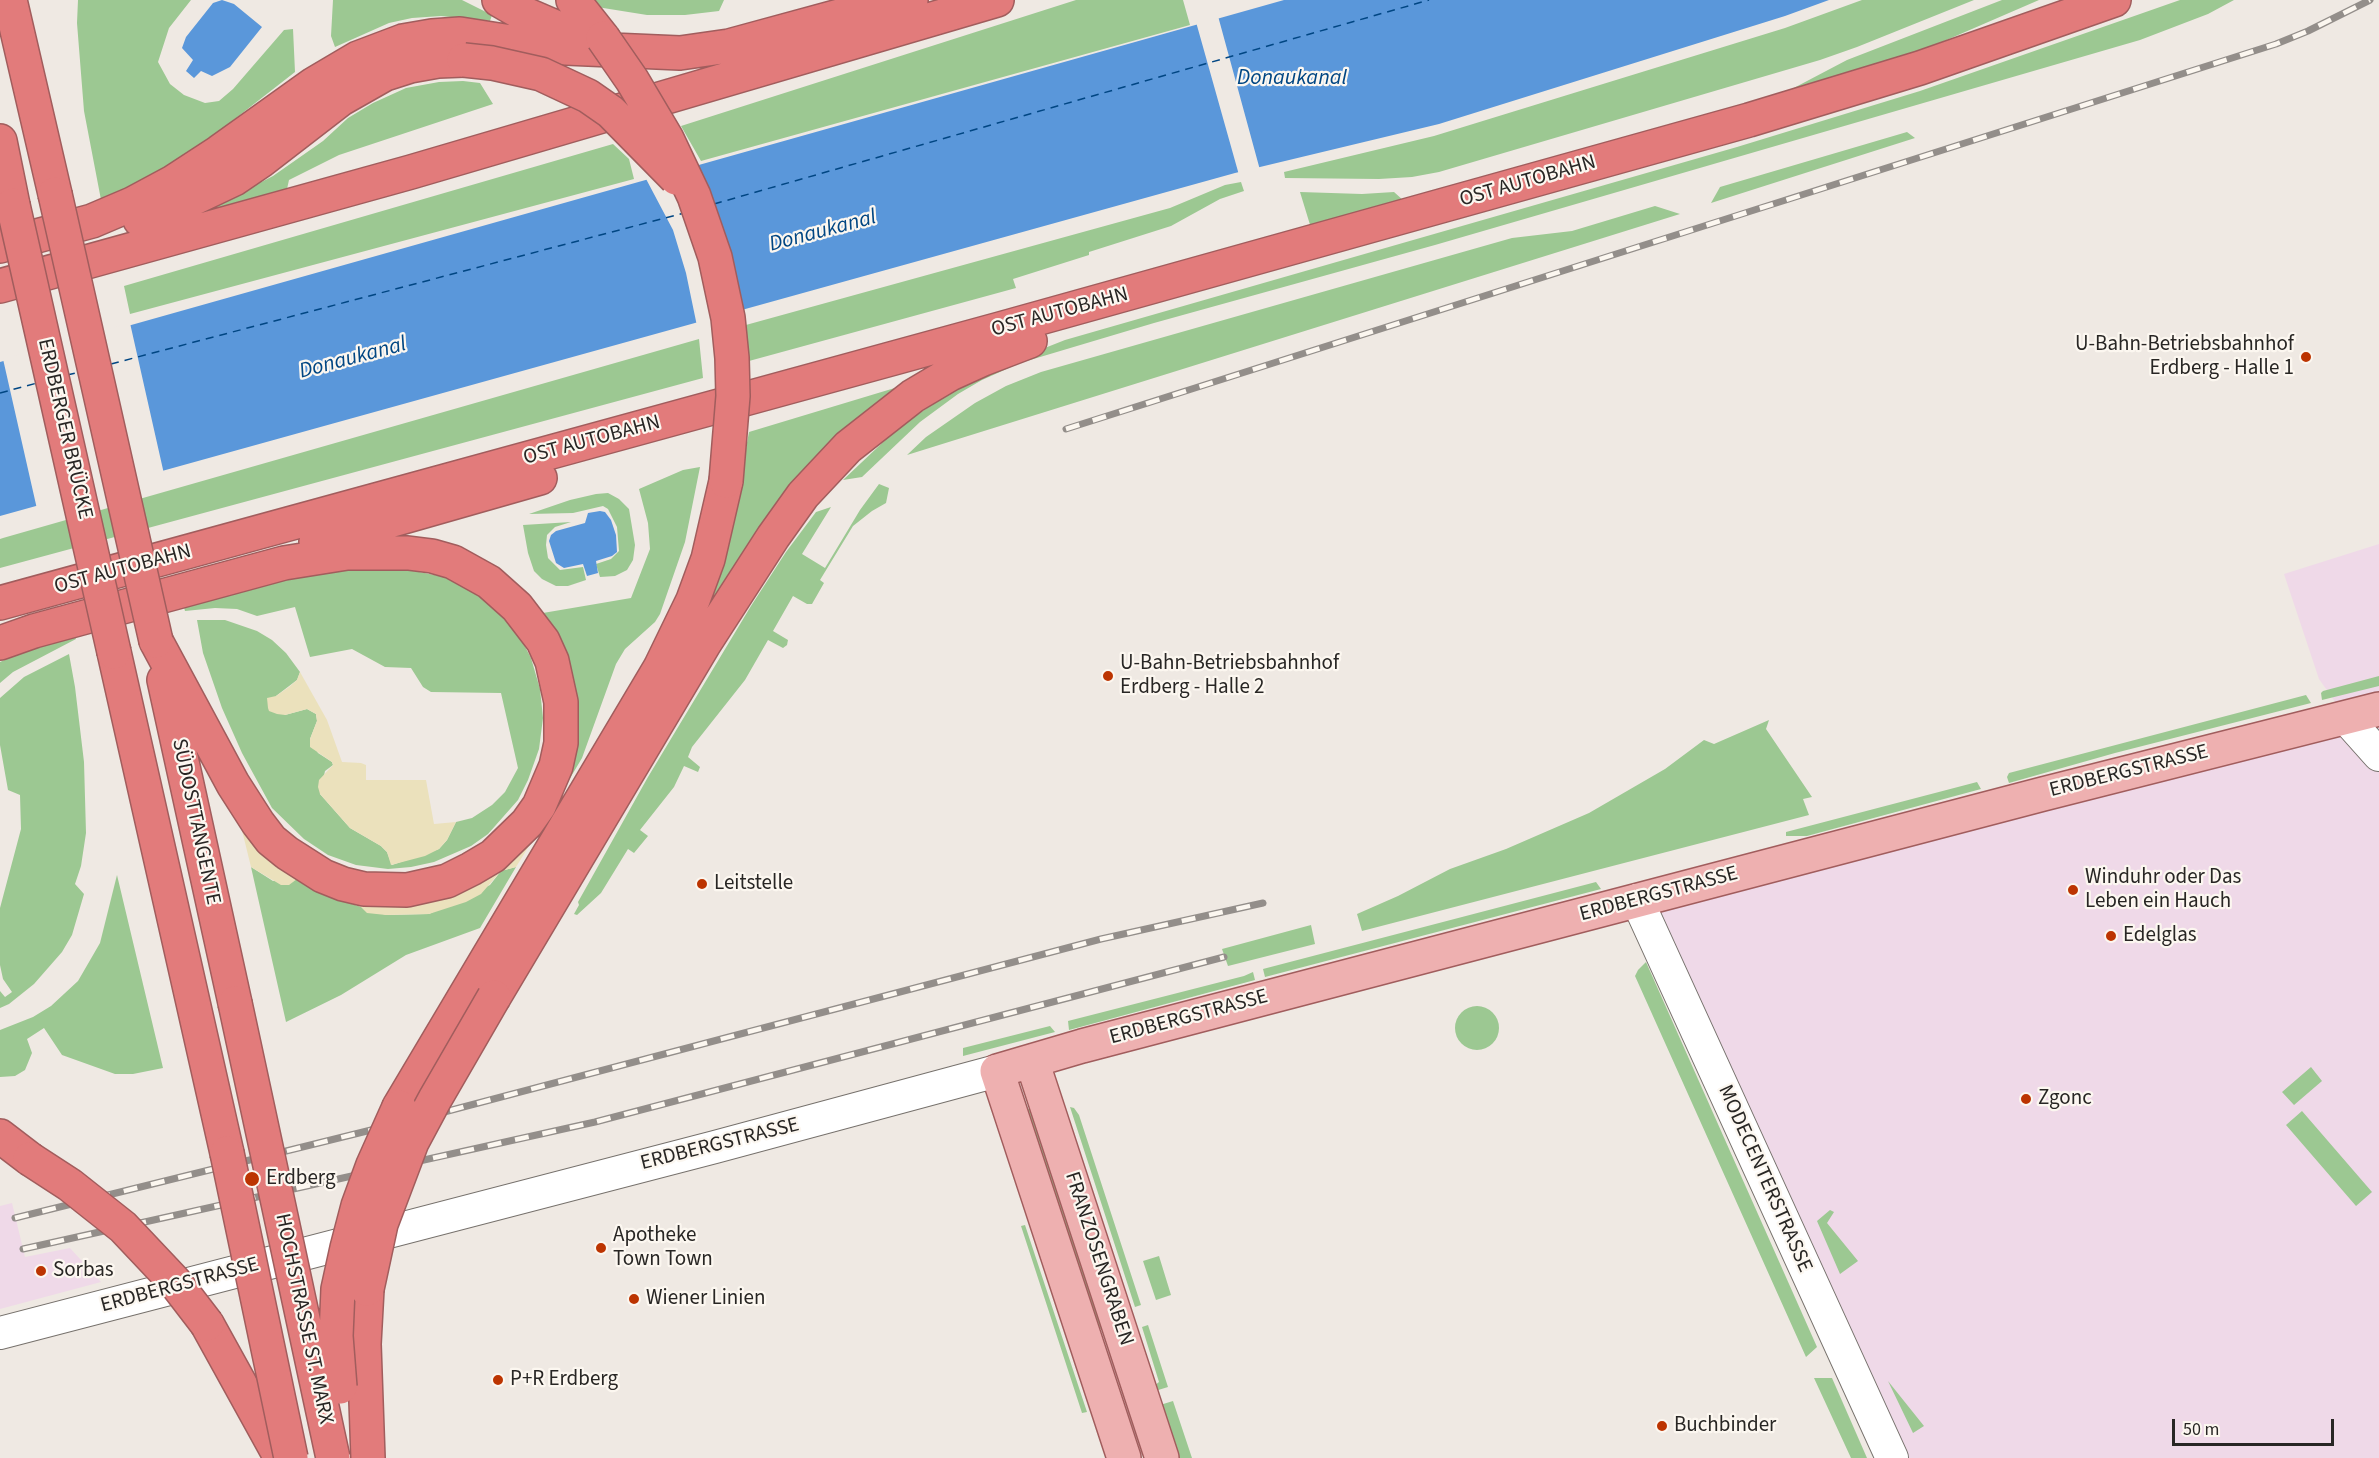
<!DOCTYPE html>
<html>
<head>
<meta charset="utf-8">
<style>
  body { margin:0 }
  #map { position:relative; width:2379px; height:1458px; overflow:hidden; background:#efe9e3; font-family:"Source Sans 3",sans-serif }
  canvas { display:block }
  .scale { position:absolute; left:2172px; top:1419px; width:162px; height:27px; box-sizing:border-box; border:3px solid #282624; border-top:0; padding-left:8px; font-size:18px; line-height:21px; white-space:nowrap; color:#282624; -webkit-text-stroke:4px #fcf7f0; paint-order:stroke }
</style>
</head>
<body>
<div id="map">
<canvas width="2379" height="1458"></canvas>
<div class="scale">50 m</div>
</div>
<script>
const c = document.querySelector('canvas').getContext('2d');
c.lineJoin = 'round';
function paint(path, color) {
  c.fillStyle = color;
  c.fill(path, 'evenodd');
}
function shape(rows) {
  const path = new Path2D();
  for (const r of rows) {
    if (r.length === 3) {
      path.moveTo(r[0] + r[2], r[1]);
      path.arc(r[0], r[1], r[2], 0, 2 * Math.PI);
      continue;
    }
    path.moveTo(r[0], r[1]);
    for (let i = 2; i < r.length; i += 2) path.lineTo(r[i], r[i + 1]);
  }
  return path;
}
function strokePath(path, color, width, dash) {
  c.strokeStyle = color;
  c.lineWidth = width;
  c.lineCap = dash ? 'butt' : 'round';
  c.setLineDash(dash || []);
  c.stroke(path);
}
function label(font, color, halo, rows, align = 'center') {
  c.font = font + ' "Source Sans 3",sans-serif';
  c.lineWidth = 4.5;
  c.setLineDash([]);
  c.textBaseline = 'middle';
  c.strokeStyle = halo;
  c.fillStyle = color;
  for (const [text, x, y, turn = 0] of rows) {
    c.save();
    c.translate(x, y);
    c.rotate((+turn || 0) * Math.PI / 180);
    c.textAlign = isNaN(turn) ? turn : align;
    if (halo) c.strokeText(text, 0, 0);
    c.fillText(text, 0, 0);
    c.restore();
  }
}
paint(shape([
  [2379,544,2379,1458,1892,1458,1637,900,2346,717,2319,679,2284,574],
  [12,1203,25,1257,70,1248,101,1282,0,1309,0,1206]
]), '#efd9e8');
paint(shape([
  [78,0,191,0,169,28,158,62,170,84,184,95,205,103,219,101,233,89,284,30,293,29,295,72,177,164,102,205,84,111,77,23],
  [333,0,462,0,492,15,490,21,441,16,412,18,389,23,335,47,331,36],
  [591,0,724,0,719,11,685,15,647,15,597,7],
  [1076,0,1183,0,1190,25,701,161,681,126],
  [1862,0,1974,0,1857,47,1820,60,1439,172,1412,177,1379,179,1285,178,1284,172,1434,136,1785,28],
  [2002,0,2039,0,1898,61,1769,101,1847,60],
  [2180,0,2234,0,2208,14,2140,40,1435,245,1154,323,1020,363,982,380,958,394,920,422,862,477,843,480,898,428,958,387,1022,357,1065,340,1737,147,1920,91],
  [463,81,480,83,493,104,339,155,289,180,287,189,178,219,242,192,273,176,323,141,348,118,373,103,406,88,439,82],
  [1907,132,1915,138,1711,203,1720,187],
  [613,144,629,159,634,179,130,314,124,286],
  [1241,182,1244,191,1220,199,1171,226,1089,252,1089,255,1013,279,1016,288,749,361,735,328,1170,208,1225,185],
  [1300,192,1362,194,1394,192,1404,201,1311,228],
  [1655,206,1680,214,907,455,926,437,975,403,1006,386,1041,372,1512,238,1572,231],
  [699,339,703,378,0,568,0,539,3,538],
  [898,387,713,603,707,601,741,475,749,432],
  [700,467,685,542,660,614,655,622,625,649,616,664,582,758,553,807,557,790,537,614,631,598,650,549,648,523,639,489,683,470],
  [879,484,889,488,886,503,872,511,853,526,820,580,824,583,812,604,807,604,793,596,773,631,788,640,787,645,783,648,768,640,745,680,692,747,688,757,700,767,698,772,684,766,674,787,640,830,648,836,634,853,628,849,601,893,577,915,574,914,579,905,578,902,648,777,751,606,786,552,816,512,831,507,802,554,825,568,860,510],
  [608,493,619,499,629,509,635,545,633,560,627,570,615,576,600,577,596,564,611,559,619,551,617,527,608,509,603,506,573,513,529,514,570,500,596,494],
  [571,522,555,527,547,535,546,545,548,558,560,570,583,567,586,580,568,586,556,586,542,579,534,571,528,553,523,525],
  [385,568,414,571,445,577,467,587,488,601,520,637,531,658,540,689,543,718,539,749,528,780,518,800,488,834,471,846,434,862,411,867,388,869,356,865,328,855,304,839,272,808,242,753,222,708,203,653,197,620,225,620,257,631,272,640,286,653,300,672,297,680,276,696,285,715,307,709,316,714,317,721,310,739,318,753,332,762,333,765,325,771,320,794,350,828,381,846,387,852,392,865,439,849,447,840,456,822,472,818,492,805,505,792,518,768,501,693,431,692,423,687,411,668,385,667,352,649,310,657,295,607,257,616,237,609,215,608,185,611,182,600,278,580,358,569],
  [73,629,76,639,13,672,0,683,0,662],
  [69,654,75,687,84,762,86,833,81,866,75,884,84,894,72,935,62,952,34,984,9,1004,0,1008,0,991,5,997,12,992,3,979,0,965,0,908,21,829,20,795,8,790,0,745,0,698,24,677],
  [2379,676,2379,686,2322,700,2321,693,2323,691],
  [2306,695,2311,703,2115,753,2009,783,2007,777,2009,773],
  [1769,720,1766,729,1812,797,1803,799,1809,815,1362,931,1357,914,1398,896,1450,869,1506,849,1589,813,1665,769,1704,740,1714,744],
  [1977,782,1981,789,1807,836,1786,836,1786,832],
  [251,867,273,881,297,879,325,895,386,915,429,914,490,885,501,871,516,867,480,928,406,955,341,995,286,1022],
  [117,875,163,1068,133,1074,115,1074,62,1055,44,1028,27,1039,32,1053,25,1070,15,1076,0,1077,0,1030,33,1017,51,1006,78,981,100,943],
  [1596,882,1601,889,1265,977,1263,969],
  [1311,925,1315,944,1228,966,1222,949],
  [1646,962,1817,1347,1806,1357,1635,976,1638,970],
  [1253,972,1255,980,1069,1030,1068,1021,1244,976],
  [1477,1028,22],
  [1050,1026,1055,1032,963,1056,963,1048],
  [2311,1067,2322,1081,2294,1105,2282,1092],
  [1036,1107,1108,1326,1094,1331,1021,1111],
  [1070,1107,1074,1108,1079,1115,1141,1305,1135,1307],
  [2302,1111,2372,1192,2356,1206,2286,1125],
  [1830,1210,1834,1212,1827,1223,1858,1261,1840,1274,1817,1221],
  [1025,1225,1087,1412,1082,1413,1021,1226],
  [1159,1256,1171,1295,1156,1300,1143,1261],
  [1148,1325,1168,1387,1155,1391,1154,1386,1159,1382,1142,1327],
  [1814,1378,1832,1378,1867,1458,1851,1458],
  [1888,1381,1924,1426,1913,1433],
  [1173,1401,1192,1458,1177,1458,1160,1405]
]), '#9cc892');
paint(shape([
  [300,672,327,720,342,762,361,763,366,765,366,780,426,780,434,824,456,822,447,840,439,849,425,856,391,865,387,852,381,846,350,828,320,794,318,787,319,780,333,765,332,762,310,747,310,739,317,721,316,714,307,709,285,715,277,714,269,711,268,708,267,698,276,696,289,687,297,680],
  [553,807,516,867,501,871,481,894,466,902,429,914,386,915,367,913,361,907,325,895,297,879,289,885,281,885,251,867,237,810,386,902]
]), '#ebe1bc');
paint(shape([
  [222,0,234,4,262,27,230,67,212,76,201,71,194,78,186,71,193,60,182,48,186,37,213,3],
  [1284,0,1829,0,1785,16,1439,124,1235,173,0,516,0,362],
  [600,511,605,512,611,520,616,535,617,552,612,556,596,561,598,573,587,576,583,564,564,568,556,563,549,541,551,535,556,531,585,523,588,513]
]), '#5a97da');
paint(shape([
  [1218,16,1260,170,1239,175,1196,22],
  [691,164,736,315,697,326,686,273,673,230,645,177],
  [130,323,164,474,37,509,3,359]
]), '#efe9e3');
strokePath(shape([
  [714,204,1429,0],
  [111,364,684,213],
  [67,375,80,372],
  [0,393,37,383]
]), '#004683', 1.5, [8, 6]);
const minor = shape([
  [2346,718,2379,755],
  [1637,900,1892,1458],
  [0,1333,715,1147,997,1071]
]);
const major = shape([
  [1032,1061,1162,1458],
  [1124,1458,997,1071,1082,1046,2043,794,2379,709]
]);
const highway = shape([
  [10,0,55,194],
  [499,0,518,11,590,42],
  [573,0,603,38],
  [0,141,13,205],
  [140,220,171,209,234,179,262,160,341,99,385,74,410,66,438,61,464,60],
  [0,246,92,221,132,204,173,182,219,152,314,84,358,58,403,41,432,36,460,34,543,47,680,53,729,46,843,15,911,0],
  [0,286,411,172,997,0],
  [316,542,540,478],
  [0,603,1000,329,1749,120,1920,68,2114,0],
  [0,643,34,631,284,563,347,553,408,553,432,556,453,562,489,582,517,607,543,641,552,661,561,702,561,743,556,766,539,806,527,823,493,856,471,869,447,881,407,890,364,889,343,884,323,876,287,853,271,840,258,823,233,784,156,641],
  [114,652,227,1153],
  [164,680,235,1003],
  [494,997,704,644,773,537,803,495,848,447,913,396,950,374,983,359,1030,341],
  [399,1107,660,668,693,600,708,559,726,481],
  [0,1136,30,1159],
  [367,1289,364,1344,368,1458],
  [207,1324,281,1458]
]);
strokePath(minor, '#76716c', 34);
strokePath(major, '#a15d5d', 36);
strokePath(highway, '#a15d5d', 36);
strokePath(minor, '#fff', 32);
strokePath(major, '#eeb0b0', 33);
strokePath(highway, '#e27b7b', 33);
const rail = shape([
  [1066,429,2276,44,2308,31,2370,0],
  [15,1218,448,1111,1101,939,1263,903],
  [23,1249,595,1122,1224,957]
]);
strokePath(rail, '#938e8a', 7);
strokePath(rail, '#fcf7f0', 4.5, [14]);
const highwayBridge = shape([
  [603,38,632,80,667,139,694,196,715,257,728,318,732,358,733,396,726,481],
  [464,60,492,63,541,74,588,96,611,112,676,178],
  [55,194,156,641],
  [13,205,114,652],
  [235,1003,333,1458],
  [227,1153,291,1458],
  [30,1159,70,1185,123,1227,174,1281,207,1324],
  [367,1289,381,1224,412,1142,435,1099,494,997],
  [340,1387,336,1336,338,1289,347,1248,358,1206,373,1165,399,1107]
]);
strokePath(highwayBridge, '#a15d5d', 36, []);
strokePath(highwayBridge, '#e27b7b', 33);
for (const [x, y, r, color] of [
  [2306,357,6,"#bc3401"],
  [1108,676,6,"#bc3401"],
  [702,884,6,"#bc3401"],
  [2073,890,6,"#bc3401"],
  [2111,936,6,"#bc3401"],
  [2026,1099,6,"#bc3401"],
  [252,1179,8,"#bc3401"],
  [601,1248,6,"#bc3401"],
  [41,1271,6,"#bc3401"],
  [634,1299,6,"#bc3401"],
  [498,1380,6,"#bc3401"],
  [1662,1426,6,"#bc3401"]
]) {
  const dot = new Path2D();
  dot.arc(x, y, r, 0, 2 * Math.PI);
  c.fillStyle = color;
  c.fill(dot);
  strokePath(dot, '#fcf7f0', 2);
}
label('21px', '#282624', '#fcf7f0', [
  ["OST AUTOBAHN",1528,182,-16],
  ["OST AUTOBAHN",1060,313,-15],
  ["ERDBERGER BRÜCKE",64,429,77],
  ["OST AUTOBAHN",592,441,-15],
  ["OST AUTOBAHN",123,570,-15],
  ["ERDBERGSTRASSE",2129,772,-14],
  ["SÜDOSTTANGENTE",195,822,78],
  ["ERDBERGSTRASSE",1659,895,-15],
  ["ERDBERGSTRASSE",1189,1018,-15],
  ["ERDBERGSTRASSE",720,1145,-14],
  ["MODECENTERSTRASSE",1764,1179,66],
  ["FRANZOSENGRABEN",1098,1259,72],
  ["ERDBERGSTRASSE",180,1286,-15],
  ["HOCHSTRASSE ST. MARX",303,1319,78]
]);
label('21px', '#282624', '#fcf7f0', [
  ["U-Bahn-Betriebsbahnhof",2294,345,"right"],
  ["Erdberg - Halle 1",2294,369,"right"],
  ["U-Bahn-Betriebsbahnhof",1120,664],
  ["Erdberg - Halle 2",1120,688],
  ["Winduhr oder Das",2085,878],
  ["Leben ein Hauch",2085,902],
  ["Leitstelle",714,884],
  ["Edelglas",2123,936],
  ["Zgonc",2038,1099],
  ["Erdberg",266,1179],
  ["Apotheke",613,1236],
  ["Town Town",613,1260],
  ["Sorbas",53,1271],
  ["Wiener Linien",646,1299],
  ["P+R Erdberg",510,1380],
  ["Buchbinder",1674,1426]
], 'left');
label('italic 22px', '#004683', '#fcf7f0', [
  ["Donaukanal",1292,79],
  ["Donaukanal",823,232,-15],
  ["Donaukanal",353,359,-15]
]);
</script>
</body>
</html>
